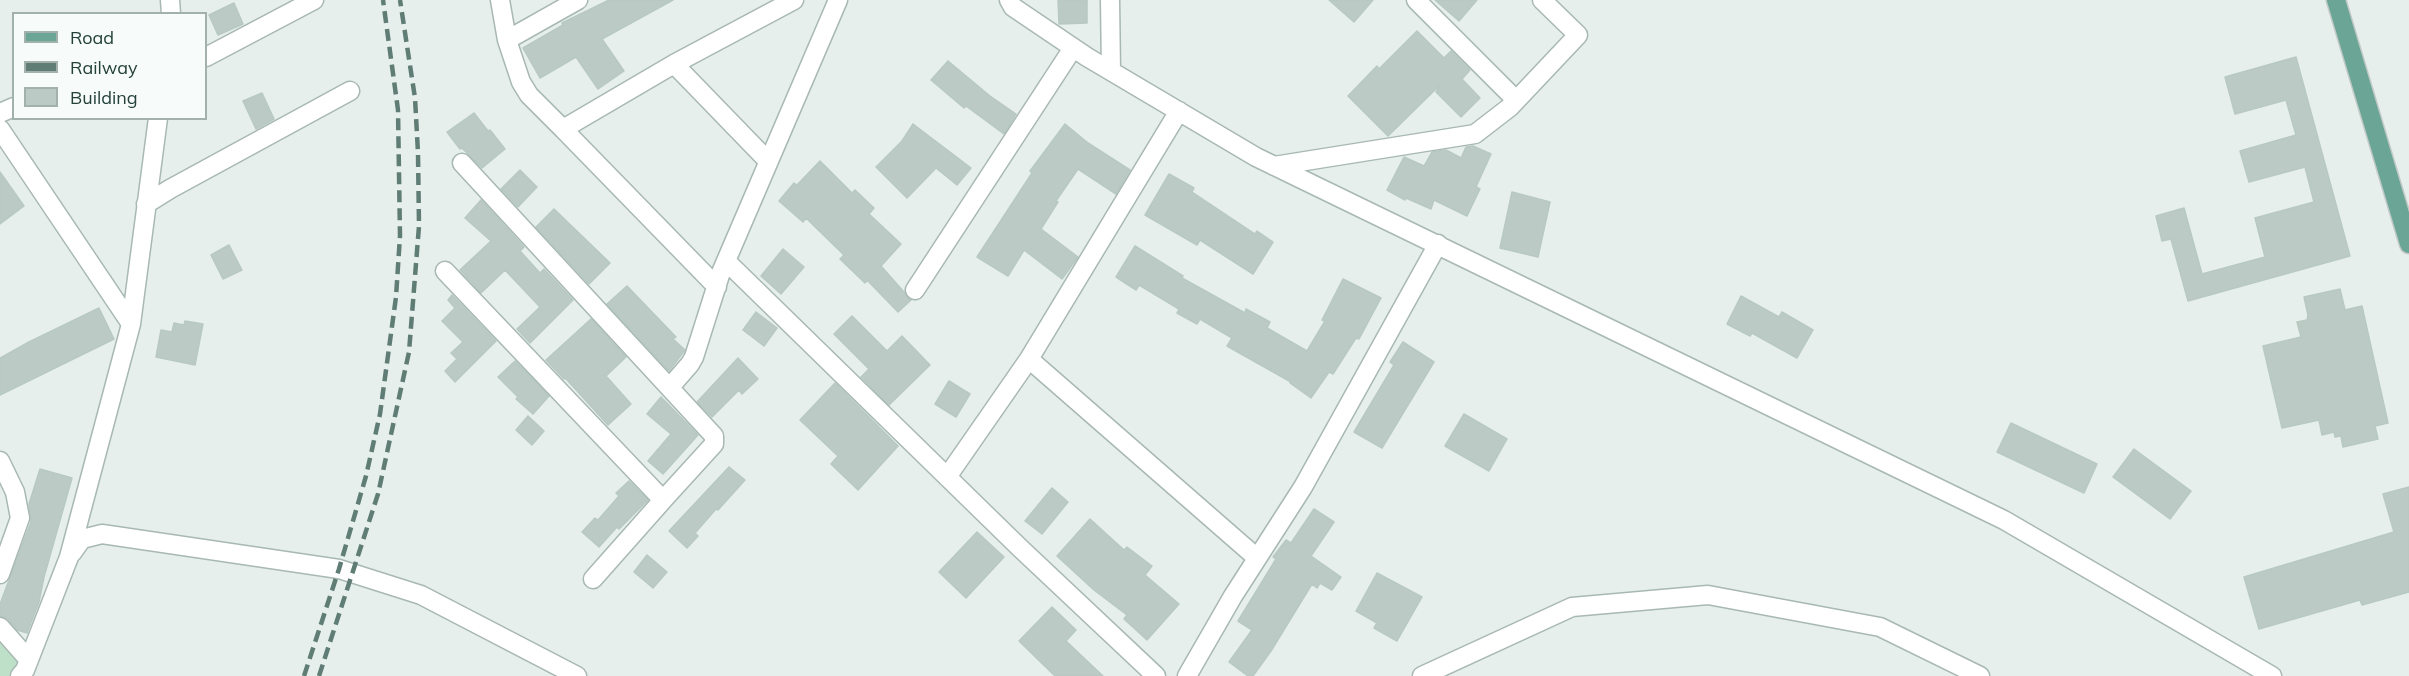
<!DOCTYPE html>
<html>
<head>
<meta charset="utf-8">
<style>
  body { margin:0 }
  #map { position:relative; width:2409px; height:676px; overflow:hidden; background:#e6efeb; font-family:Mulish,sans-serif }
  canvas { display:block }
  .legend { position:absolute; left:12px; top:12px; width:195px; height:108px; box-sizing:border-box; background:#f7fbf9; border:2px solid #a3b1ad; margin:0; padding:8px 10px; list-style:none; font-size:18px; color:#24423a }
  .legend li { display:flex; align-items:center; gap:12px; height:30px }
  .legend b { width:30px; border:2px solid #a3b1ad }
</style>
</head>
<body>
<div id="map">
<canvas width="2409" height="676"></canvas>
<ul class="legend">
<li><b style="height:8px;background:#6aa596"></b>Road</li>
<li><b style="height:8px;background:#5f7d75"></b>Railway</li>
<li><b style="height:16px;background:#bbcac4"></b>Building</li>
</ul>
</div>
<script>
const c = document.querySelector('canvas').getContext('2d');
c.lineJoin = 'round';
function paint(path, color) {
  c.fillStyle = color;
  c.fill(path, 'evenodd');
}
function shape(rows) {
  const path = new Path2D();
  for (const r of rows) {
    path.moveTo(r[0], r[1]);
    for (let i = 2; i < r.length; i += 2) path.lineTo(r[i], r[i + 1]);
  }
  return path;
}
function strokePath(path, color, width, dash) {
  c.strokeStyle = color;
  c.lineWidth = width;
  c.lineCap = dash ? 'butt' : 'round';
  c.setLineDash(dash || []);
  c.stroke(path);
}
paint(shape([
  [0,627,29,660,19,676,0,676]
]), '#bfe0c8');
const building = shape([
  [609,0,673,0,602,39,624,71,598,89,576,57,540,78,523,48,563,25,562,23,609,0],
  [1058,0,1087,0,1087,23,1059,24,1058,0],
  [1329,0,1373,0,1354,22,1329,0],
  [1435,0,1477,0,1459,21,1435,0],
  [234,3,243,24,218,35,209,15,234,3],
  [1417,31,1444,58,1451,51,1470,70,1462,79,1480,98,1461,117,1436,92,1440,85,1388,136,1348,96,1377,66,1379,69,1417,31],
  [2296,57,2350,256,2188,301,2171,239,2162,241,2156,216,2184,208,2202,274,2265,257,2255,218,2314,202,2305,167,2249,182,2240,151,2296,135,2286,100,2235,114,2225,77,2296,57],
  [948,61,990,96,1016,114,1004,134,966,106,964,108,931,80,948,61],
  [262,93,274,119,256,129,243,101,262,93],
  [474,113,488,131,490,130,505,149,482,168,462,148,460,149,447,132,474,113],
  [913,124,971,168,957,185,936,168,907,198,876,167,902,141,913,124],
  [1065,124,1088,143,1130,170,1116,194,1078,169,1056,201,1058,202,1041,229,1078,257,1062,279,1024,250,1008,276,977,257,1032,173,1030,171,1065,124],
  [1473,146,1491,154,1476,187,1480,189,1467,216,1434,200,1431,209,1406,198,1405,200,1387,190,1404,157,1424,166,1432,152,1446,150,1461,158,1466,147,1473,146],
  [820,161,852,193,855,190,874,208,869,214,901,244,881,266,911,300,898,312,867,280,865,283,840,259,844,255,806,218,803,222,779,201,794,183,797,185,820,161],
  [520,170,537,187,518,207,501,189,520,170],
  [0,172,24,206,0,224,0,172],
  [1169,174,1194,188,1192,192,1255,234,1257,231,1273,242,1253,274,1200,240,1197,245,1145,215,1169,174],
  [1512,192,1550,202,1538,257,1500,248,1512,192],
  [481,200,524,247,520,251,540,273,544,269,573,300,530,343,517,329,540,307,505,270,481,293,460,270,491,241,465,218,481,200],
  [554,209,610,263,589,284,536,227,554,209],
  [229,245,242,270,223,279,211,255,229,245],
  [1135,246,1183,276,1182,278,1245,313,1246,309,1270,322,1267,328,1307,351,1325,321,1322,320,1343,279,1381,298,1359,339,1356,338,1333,374,1329,372,1311,398,1290,383,1291,382,1227,346,1232,338,1200,319,1197,324,1177,313,1179,309,1139,285,1136,290,1116,277,1135,246],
  [783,249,804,267,781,294,761,276,783,249],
  [627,286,676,337,673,339,685,350,669,371,607,304,627,286],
  [2340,289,2345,310,2362,306,2388,423,2375,426,2378,439,2343,447,2341,436,2335,437,2334,432,2322,435,2319,420,2282,428,2263,346,2301,337,2297,322,2307,320,2308,315,2304,297,2340,289],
  [452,295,496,341,455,382,445,371,457,359,451,353,463,342,442,321,455,308,448,300,452,295],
  [1741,296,1779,317,1782,312,1813,330,1797,358,1752,333,1750,336,1727,324,1741,296],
  [99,308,114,339,0,395,0,358,29,342,99,308],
  [756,312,777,328,764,346,743,330,756,312],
  [852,316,887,351,902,336,930,365,889,405,861,377,869,369,834,334,852,316],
  [591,319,626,357,606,376,631,404,608,425,568,381,565,378,564,379,546,360,591,319],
  [185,321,203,324,195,365,156,357,161,330,172,332,174,323,184,325,185,321],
  [1403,342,1434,362,1382,448,1354,432,1394,365,1390,362,1403,342],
  [738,358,758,379,742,394,739,390,712,417,697,402,738,358],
  [515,361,549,396,533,414,516,399,518,397,498,377,515,361],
  [949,381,970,394,956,417,935,404,949,381],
  [835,383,898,446,858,490,831,464,838,456,800,420,835,383],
  [661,397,698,435,663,474,648,461,671,434,647,414,661,397],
  [1464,414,1507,439,1489,471,1445,446,1464,414],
  [528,416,544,431,532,445,516,430,528,416],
  [2011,423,2097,464,2084,493,1997,452,2011,423],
  [2134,449,2191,491,2170,519,2113,477,2134,449],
  [729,467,745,480,718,510,716,509,695,533,698,536,687,548,669,531,729,467],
  [40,469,72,478,44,577,39,602,27,633,17,630,8,619,0,616,0,604,31,522,29,504,40,469],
  [629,481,648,500,619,529,617,527,599,547,582,532,595,518,598,520,619,496,616,493,629,481],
  [2409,487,2409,592,2362,605,2360,600,2259,629,2244,577,2394,532,2383,494,2409,487],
  [1052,488,1068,502,1042,534,1025,521,1052,488],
  [1314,509,1334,522,1311,556,1341,577,1332,590,1320,583,1317,588,1312,584,1271,651,1253,676,1248,676,1229,662,1252,630,1238,621,1276,559,1273,557,1286,540,1291,543,1314,509],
  [1090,519,1124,550,1127,547,1152,566,1145,575,1179,604,1147,640,1124,619,1127,615,1094,590,1057,556,1090,519],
  [977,532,1004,557,966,598,939,572,977,532],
  [647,555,667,572,653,588,634,572,647,555],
  [1377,573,1422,597,1397,641,1374,628,1377,623,1356,611,1377,573],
  [1052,607,1076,630,1066,641,1103,676,1055,676,1019,641,1052,607]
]);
paint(building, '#bbcac4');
strokePath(building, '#b8c9c2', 1.5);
const minor = shape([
  [170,0,171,14],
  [500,0,507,40,521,82,529,95,563,129],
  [1009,0,1013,7,1087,57,1256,157,2004,520,2272,676],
  [1110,0,1111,71],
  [1416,0,1516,100],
  [507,40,578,0],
  [206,57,314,0],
  [674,64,768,161],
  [0,113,14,107],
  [0,129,131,324],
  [1274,166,1475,134,1510,107,1578,35,1542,0],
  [146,204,170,189,350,91],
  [726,261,1019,547,1156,676],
  [445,271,663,500,714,444,714,436,462,163],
  [717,287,563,129,674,64,794,0],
  [915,290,1073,48],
  [1029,359,1257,558],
  [670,387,690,364,694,357,720,275,838,0],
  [0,461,15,492,20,518,0,574],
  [947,477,1029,359,1179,111],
  [72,553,82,539,102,534,339,569,421,595,577,676],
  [593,579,663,500],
  [0,627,29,660],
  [20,676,25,670,69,557,131,324,158,118],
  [1187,676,1233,596,1303,487,1438,244],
  [1422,676,1572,607,1708,595,1880,627,1980,676]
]);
const major = shape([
  [2336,0,2409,244]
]);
strokePath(minor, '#a8b8b2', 21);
strokePath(major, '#c2cac8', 21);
strokePath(minor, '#fff', 18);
strokePath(major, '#6aa596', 18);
strokePath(shape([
  [304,676,339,569,366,476,380,414,396,297,400,236,398,110,383,0],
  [319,676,378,494,409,352,419,226,418,153,415,98,400,0]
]), '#5f7d75', 4.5, [12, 6]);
</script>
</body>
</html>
